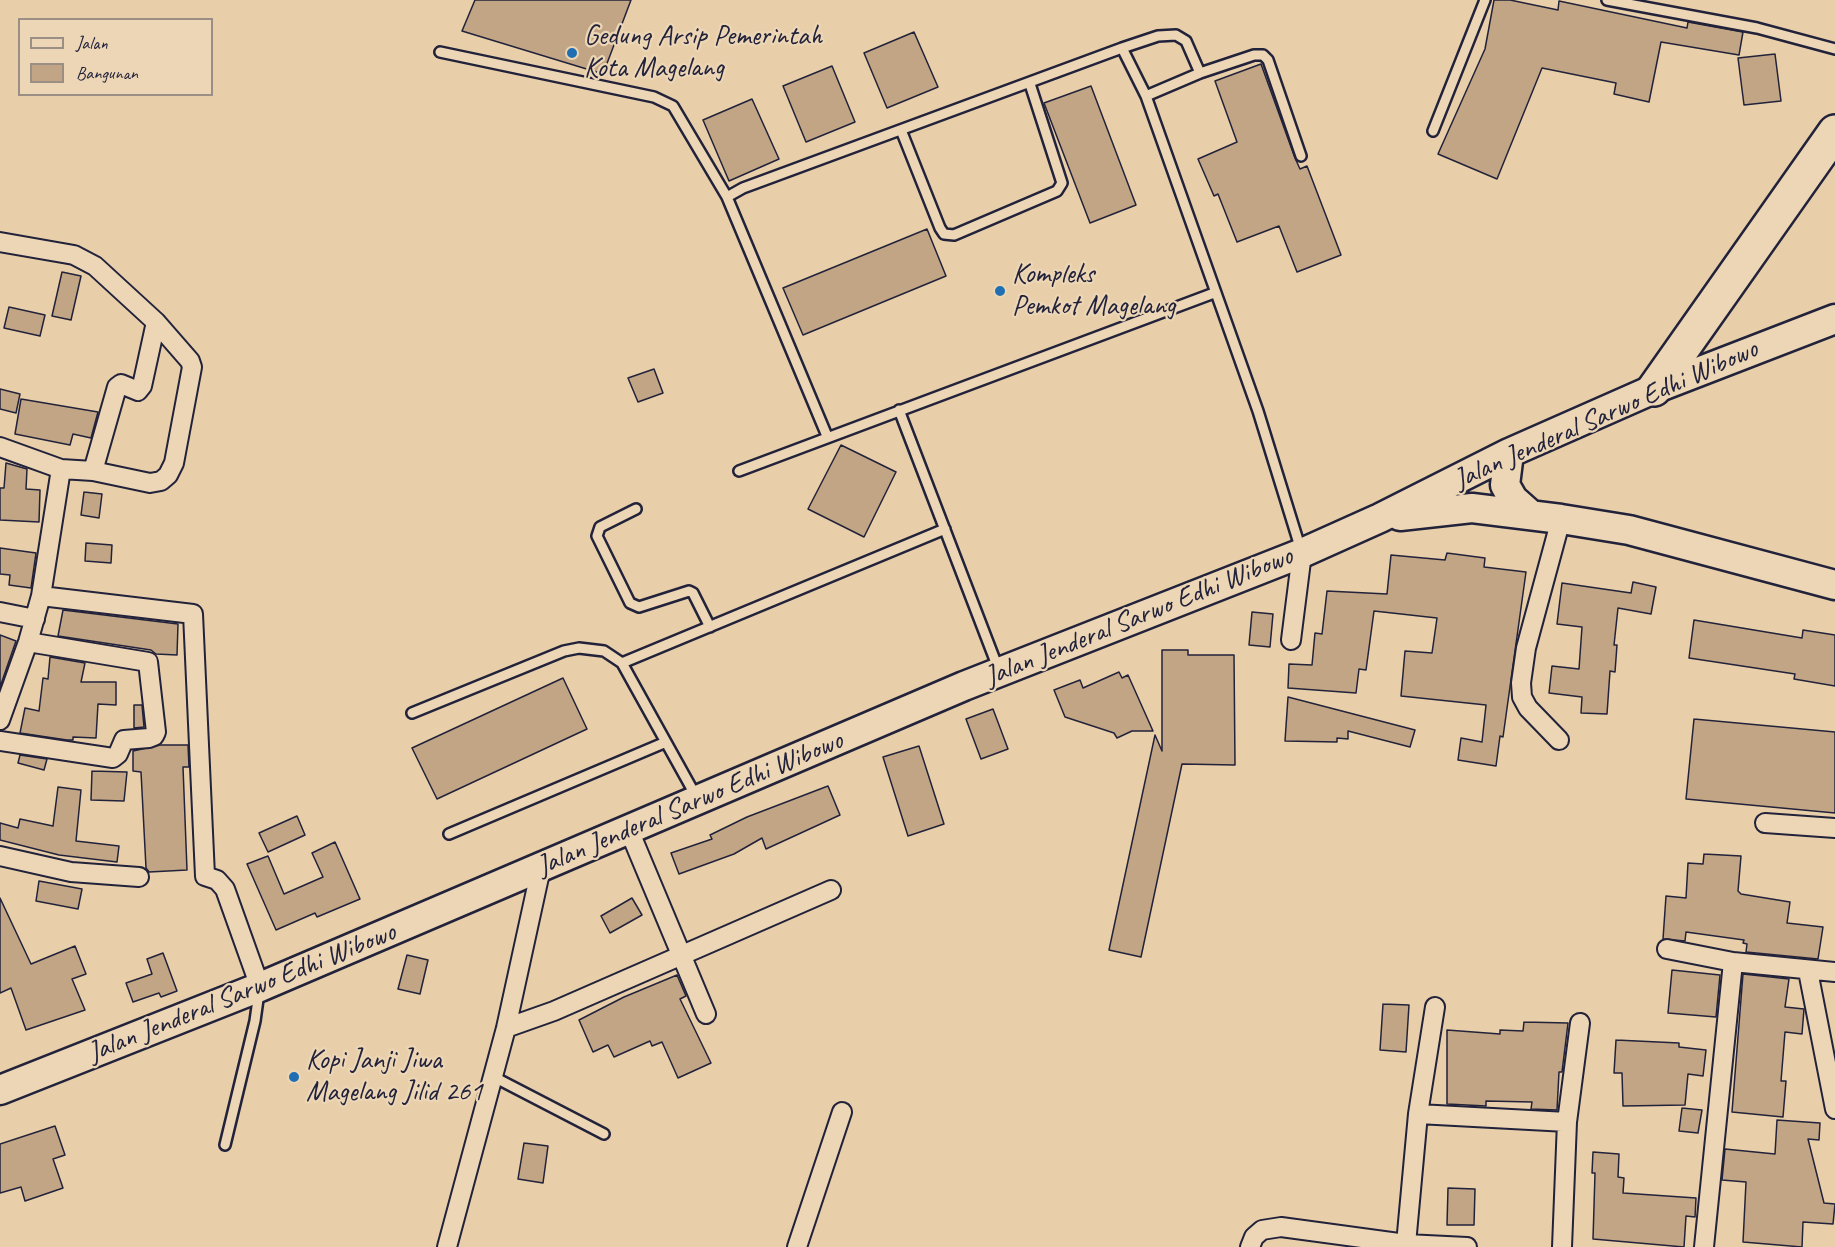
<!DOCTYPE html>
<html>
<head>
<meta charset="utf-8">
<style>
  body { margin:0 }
  #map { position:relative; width:1835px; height:1247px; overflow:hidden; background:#e8cfaa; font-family:Caveat,sans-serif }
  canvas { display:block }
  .legend { position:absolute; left:18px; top:18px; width:195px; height:78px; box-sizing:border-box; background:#ecd6b5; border:2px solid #9b8e84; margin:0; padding:8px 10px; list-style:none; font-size:18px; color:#22223b }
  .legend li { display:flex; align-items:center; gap:12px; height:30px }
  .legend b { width:30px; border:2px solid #9b8e84 }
</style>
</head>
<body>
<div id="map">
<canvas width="1835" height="1247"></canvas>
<ul class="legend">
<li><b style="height:8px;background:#ecd6b5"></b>Jalan</li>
<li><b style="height:16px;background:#c2a584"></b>Bangunan</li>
</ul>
</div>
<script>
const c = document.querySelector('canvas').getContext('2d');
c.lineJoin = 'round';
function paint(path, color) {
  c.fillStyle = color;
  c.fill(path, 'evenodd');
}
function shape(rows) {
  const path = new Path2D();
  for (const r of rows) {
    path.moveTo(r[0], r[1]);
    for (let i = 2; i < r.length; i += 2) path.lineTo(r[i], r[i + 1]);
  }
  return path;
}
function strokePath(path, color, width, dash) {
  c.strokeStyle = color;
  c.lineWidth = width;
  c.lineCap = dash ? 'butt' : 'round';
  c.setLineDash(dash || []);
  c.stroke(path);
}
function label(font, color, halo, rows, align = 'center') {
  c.font = font + ' Caveat,sans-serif';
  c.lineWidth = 4.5;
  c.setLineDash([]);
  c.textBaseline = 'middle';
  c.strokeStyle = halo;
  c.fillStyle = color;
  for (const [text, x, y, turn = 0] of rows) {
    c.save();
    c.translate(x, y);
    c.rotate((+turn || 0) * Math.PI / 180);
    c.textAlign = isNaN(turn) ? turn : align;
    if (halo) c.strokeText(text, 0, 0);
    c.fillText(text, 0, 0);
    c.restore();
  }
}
const building = shape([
  [475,0,631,0,603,74,462,31,475,0],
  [1494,0,1510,0,1558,10,1559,1,1687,28,1688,22,1743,32,1739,55,1661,42,1649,102,1614,94,1616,83,1542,68,1497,179,1438,154,1485,49,1494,0],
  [914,32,938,87,887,108,864,53,914,32],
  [1775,54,1781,101,1744,105,1738,58,1775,54],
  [1261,64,1295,158,1300,169,1307,166,1341,255,1297,272,1279,226,1237,242,1218,194,1214,196,1198,159,1237,142,1215,81,1261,64],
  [832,66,855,122,806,142,783,86,832,66],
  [1091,86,1136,205,1090,223,1044,103,1091,86],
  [752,99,779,159,729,181,703,120,752,99],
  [927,229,946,276,803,335,783,288,927,229],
  [62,272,81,276,71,320,52,316,62,272],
  [9,307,45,315,40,336,4,328,9,307],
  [654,369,663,393,638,402,628,378,654,369],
  [0,389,20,394,16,413,0,409,0,389],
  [21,399,98,412,91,438,73,434,70,445,15,434,21,399],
  [841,445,896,472,864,537,808,509,841,445],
  [6,463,27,469,26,489,40,490,39,522,0,520,0,488,4,488,6,463],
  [84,492,102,494,99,518,81,515,84,492],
  [86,543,112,545,111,563,85,561,86,543],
  [0,548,36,553,31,588,9,585,10,575,0,574,0,548],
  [1447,553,1485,558,1484,567,1526,572,1503,737,1500,736,1496,766,1458,760,1461,738,1482,742,1486,705,1401,696,1405,651,1432,653,1437,618,1374,611,1366,670,1359,669,1356,693,1288,688,1289,664,1312,665,1315,633,1322,634,1327,591,1387,594,1391,555,1445,560,1447,553],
  [1633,582,1656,587,1651,614,1618,608,1614,645,1617,645,1615,672,1610,671,1607,714,1581,713,1582,697,1549,693,1552,666,1579,669,1582,627,1557,624,1562,583,1631,593,1633,582],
  [63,610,178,624,177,655,156,654,151,650,58,636,63,610],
  [1252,612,1273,614,1270,647,1249,645,1252,612],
  [1694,620,1802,638,1803,630,1835,635,1835,686,1794,679,1795,674,1689,658,1694,620],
  [0,635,16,641,0,687,0,635],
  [1162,650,1188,650,1188,655,1234,655,1235,765,1182,764,1141,957,1109,950,1155,735,1162,751,1162,650],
  [50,657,85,663,81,682,116,682,116,705,98,704,96,738,73,737,73,740,67,740,20,733,25,708,39,711,43,678,48,679,50,657],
  [1119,672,1122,678,1128,675,1153,731,1132,731,1117,738,1114,733,1065,717,1054,690,1080,680,1083,688,1119,672],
  [563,678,587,729,437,799,412,748,563,678],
  [1288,697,1415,730,1410,747,1348,731,1348,739,1337,738,1337,742,1285,741,1288,697],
  [134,705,142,705,144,727,134,728,134,705],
  [993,709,1008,749,981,759,966,719,993,709],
  [1694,719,1835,732,1835,813,1686,799,1694,719],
  [160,745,188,745,189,767,183,767,187,870,149,872,146,868,141,772,133,771,133,751,160,745],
  [919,746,944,824,908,836,883,757,919,746],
  [20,755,47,759,44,770,18,763,20,755],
  [92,771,127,772,124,801,91,800,92,771],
  [828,786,840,815,766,849,762,838,734,854,679,874,671,853,712,839,710,835,747,817,828,786],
  [58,787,81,790,76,841,119,846,117,862,59,855,0,840,0,823,18,828,20,819,53,826,58,787],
  [297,816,305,835,268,852,259,833,297,816],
  [335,842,360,899,317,917,315,913,276,930,247,864,268,856,284,894,323,877,312,853,335,842],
  [1704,854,1741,856,1738,891,1741,894,1790,902,1787,923,1823,927,1818,959,1746,952,1747,944,1743,943,1744,940,1686,932,1685,941,1663,939,1666,896,1686,898,1688,863,1703,864,1704,854],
  [39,881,82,889,78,909,36,901,39,881],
  [0,898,31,964,75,946,86,974,72,979,85,1010,26,1030,11,988,0,993,0,898],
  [632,898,642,915,610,933,601,916,632,898],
  [163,953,177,991,161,997,159,993,133,1002,126,983,152,974,147,959,163,953],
  [407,955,428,960,420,994,398,989,407,955],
  [1672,970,1720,975,1716,1017,1668,1013,1672,970],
  [1743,974,1789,979,1785,1007,1804,1009,1802,1034,1785,1032,1781,1081,1786,1081,1783,1117,1732,1112,1743,974],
  [677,975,686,996,680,999,711,1063,678,1078,662,1042,652,1046,650,1041,614,1057,608,1045,593,1052,579,1020,624,997,677,975],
  [1383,1004,1409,1005,1406,1052,1380,1050,1383,1004],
  [1524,1022,1568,1023,1562,1072,1559,1072,1557,1110,1531,1109,1532,1102,1486,1101,1486,1106,1447,1104,1447,1030,1500,1034,1500,1030,1523,1031,1524,1022],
  [1616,1040,1679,1043,1679,1047,1706,1050,1703,1076,1688,1074,1685,1105,1623,1106,1622,1073,1614,1073,1616,1040],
  [1682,1108,1702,1110,1698,1133,1679,1131,1682,1108],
  [1777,1120,1820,1123,1819,1140,1808,1139,1824,1203,1835,1204,1833,1224,1803,1222,1802,1247,1743,1242,1746,1182,1722,1180,1725,1149,1775,1154,1777,1120],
  [55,1126,65,1155,53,1159,63,1188,25,1201,21,1187,0,1193,0,1144,55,1126],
  [524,1143,548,1146,543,1183,518,1179,524,1143],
  [1593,1152,1619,1154,1618,1177,1624,1178,1623,1193,1696,1198,1695,1217,1686,1216,1684,1247,1593,1239,1595,1173,1592,1173,1593,1152],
  [1448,1188,1475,1189,1474,1225,1447,1225,1448,1188]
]);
paint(building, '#c2a584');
strokePath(building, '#22223b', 1.5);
const lane = shape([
  [1607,0,1757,28,1835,49],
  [1122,48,1158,36,1176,35,1186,41,1200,73],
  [440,52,654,97,673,106,727,197],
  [1146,96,1200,73,1254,55,1263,55,1268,60,1301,156],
  [901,130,940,228,944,234,954,235,1057,191,1062,183,1030,84],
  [1433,131,1485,0],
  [899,410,998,668],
  [827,436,727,197,743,188,1122,48,1146,96,1258,411,1301,550],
  [739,471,1214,293],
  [636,509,600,527,597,536,630,603,639,607,689,591,693,593,710,627],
  [412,713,564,651,579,648,604,651,622,663],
  [697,798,622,663,945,529],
  [449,834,666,742],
  [492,1076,604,1134],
  [225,1145,255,1021,259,992]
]);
const street = shape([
  [0,242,74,255,95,266,156,322,190,361,192,367,174,463,168,475,161,481,150,483,93,471,61,469],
  [0,447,61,469,41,596,28,642,0,720],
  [93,471,117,387,121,384,138,391,142,386,156,322],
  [41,596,193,614,205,876,217,880,225,889,260,987],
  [0,612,35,619],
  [1291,640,1302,553],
  [1559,740,1528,708,1522,697,1521,683,1526,648,1561,519],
  [0,741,113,758,118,754,124,740,149,738,154,736,156,732,148,662,28,642],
  [1765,823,1835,828],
  [629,830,706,1014],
  [0,856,71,872,139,877],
  [1667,949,1733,962,1835,972],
  [1808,971,1835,1109],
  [506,1028,554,1011,831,890],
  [1418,1114,1567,1122],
  [1406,1244,1418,1114,1435,1007],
  [447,1247,506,1028,541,868],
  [797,1247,842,1112],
  [1250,1247,1254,1237,1262,1230,1281,1227,1406,1244,1467,1247],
  [1562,1247,1567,1122,1580,1023],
  [1704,1247,1733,962]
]);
const primary = shape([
  [1509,453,1505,485,1513,499,1531,515],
  [1400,516,1472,508,1561,519,1629,530,1835,585],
  [0,1090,260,987,964,686,1302,553,1380,518,1509,453,1654,389,1835,319]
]);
const highway = shape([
  [1654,389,1835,132]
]);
strokePath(lane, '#22223b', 14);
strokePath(street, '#22223b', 22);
strokePath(primary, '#22223b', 33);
strokePath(highway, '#22223b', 38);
strokePath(lane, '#ecd6b5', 9);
strokePath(street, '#ecd6b5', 18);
strokePath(primary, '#ecd6b5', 28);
strokePath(highway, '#ecd6b5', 33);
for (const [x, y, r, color] of [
  [572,53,6,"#1f6fb2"],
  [1000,291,6,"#1f6fb2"],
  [294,1077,6,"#1f6fb2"]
]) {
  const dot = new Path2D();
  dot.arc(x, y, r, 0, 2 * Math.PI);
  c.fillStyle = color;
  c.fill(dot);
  strokePath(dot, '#ecd6b5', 2);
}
label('28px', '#22223b', '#ecd6b5', [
  ["Gedung Arsip Pemerintah",584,37],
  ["Kota Magelang",584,69],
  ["Kompleks",1012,275],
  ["Pemkot Magelang",1012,307],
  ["Kopi Janji Jiwa",306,1061],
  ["Magelang Jilid 261",306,1093]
], 'left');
label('28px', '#22223b', '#ecd6b5', [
  ["Jalan Jenderal Sarwo Edhi Wibowo",1606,415,-24],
  ["Jalan Jenderal Sarwo Edhi Wibowo",1139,617,-22],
  ["Jalan Jenderal Sarwo Edhi Wibowo",690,804,-23],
  ["Jalan Jenderal Sarwo Edhi Wibowo",242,993,-22]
]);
</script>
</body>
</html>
